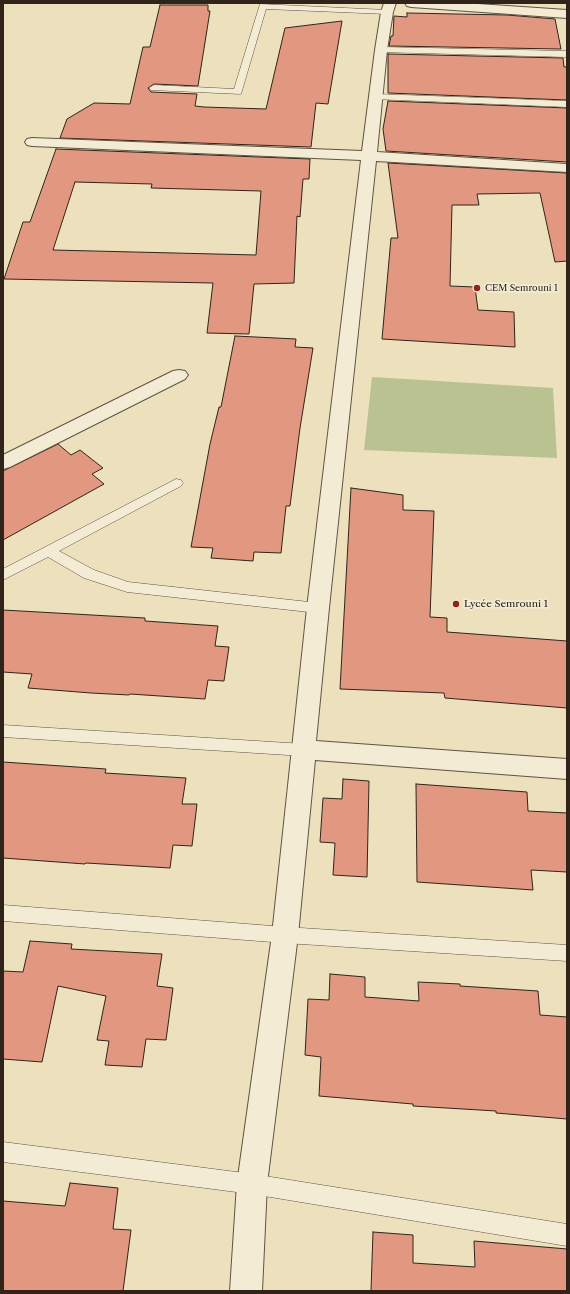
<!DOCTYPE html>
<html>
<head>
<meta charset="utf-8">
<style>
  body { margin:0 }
  #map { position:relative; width:570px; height:1294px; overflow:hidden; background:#ece0bd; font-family:"Libre Caslon Text",serif }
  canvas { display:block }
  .frame { position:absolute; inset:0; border:4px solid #30241a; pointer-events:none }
</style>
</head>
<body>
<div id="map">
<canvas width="570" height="1294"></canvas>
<div class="frame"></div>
</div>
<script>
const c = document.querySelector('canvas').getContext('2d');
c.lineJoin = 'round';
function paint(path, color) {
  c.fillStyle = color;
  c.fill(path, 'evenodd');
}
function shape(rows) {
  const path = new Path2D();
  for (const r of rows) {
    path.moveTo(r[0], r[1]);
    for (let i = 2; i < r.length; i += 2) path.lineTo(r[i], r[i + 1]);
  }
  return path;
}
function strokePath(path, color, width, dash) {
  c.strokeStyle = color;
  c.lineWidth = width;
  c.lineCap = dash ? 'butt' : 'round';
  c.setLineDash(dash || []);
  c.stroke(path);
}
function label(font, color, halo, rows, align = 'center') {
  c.font = font + ' "Libre Caslon Text",serif';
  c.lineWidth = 3.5;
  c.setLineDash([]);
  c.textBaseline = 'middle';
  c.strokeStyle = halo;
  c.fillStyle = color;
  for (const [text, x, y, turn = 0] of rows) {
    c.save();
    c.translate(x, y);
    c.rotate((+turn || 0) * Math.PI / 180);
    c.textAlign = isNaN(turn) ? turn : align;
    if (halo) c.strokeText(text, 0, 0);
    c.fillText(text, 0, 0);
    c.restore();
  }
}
paint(shape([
  [372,377,553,388,557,458,364,450]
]), '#b9c290');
const building = shape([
  [160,5,208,5,208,11,210,11,198,86,154,84,148,88,151,92,197,94,195,106,204,107,266,109,285,28,342,21,328,104,316,103,311,147,60,138,67,119,94,103,130,104,143,47,150,47,160,5],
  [407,13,507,15,555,19,561,49,389,46,391,36,393,36,394,16,407,17,407,13],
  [388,54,563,58,564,67,567,67,567,100,388,93,388,54],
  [388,101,567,108,567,162,386,151,383,129,388,101],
  [56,149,310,159,309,179,303,179,300,217,297,216,294,283,254,284,249,334,207,333,213,283,4,279,23,222,30,222,56,149],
  [75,182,152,184,151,188,261,191,256,255,53,250,75,182],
  [388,163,567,173,567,261,555,262,540,193,477,194,479,205,452,205,450,286,475,287,478,310,514,312,515,347,382,339,391,238,398,238,388,163],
  [235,336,296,339,295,347,313,348,300,428,290,506,286,506,281,553,254,552,253,561,211,558,213,548,191,547,210,444,219,407,221,407,235,336],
  [58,444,71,455,80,450,103,468,92,474,104,484,3,540,3,471,58,444],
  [351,488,403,495,403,510,434,511,430,617,447,618,447,632,567,641,567,708,445,698,444,693,340,689,351,488],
  [3,610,145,618,145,621,218,626,215,646,229,647,224,681,208,680,205,699,130,694,129,695,91,693,28,688,32,674,3,672,3,610],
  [3,762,106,769,105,773,186,778,182,804,197,804,192,846,173,845,170,868,86,863,85,864,3,858,3,762],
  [343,779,369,781,367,877,333,875,335,843,320,842,323,798,342,799,343,779],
  [416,784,527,792,528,811,567,813,567,872,531,870,533,890,417,882,416,784],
  [30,941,72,944,71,949,162,954,157,986,173,988,166,1040,146,1039,142,1067,105,1065,109,1041,97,1040,106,996,58,986,42,1062,3,1059,3,971,23,972,30,941],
  [330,974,365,977,365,997,419,1001,418,982,460,984,460,986,538,991,540,1015,567,1017,567,1119,496,1113,496,1111,413,1106,413,1104,319,1096,321,1057,305,1055,308,999,329,1000,330,974],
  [70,1183,118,1188,113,1229,131,1230,123,1291,3,1291,3,1201,65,1206,70,1183],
  [373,1232,413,1235,413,1263,475,1267,474,1241,567,1249,567,1291,371,1291,373,1232]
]);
paint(building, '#e19780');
strokePath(building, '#30241a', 1);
const lane = shape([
  [260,4,387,10,391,12,387,14,266,9,241,94,151,90,149,88,154,85,234,89,260,4],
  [381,47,567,51,567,57,378,52,377,50,378,48,381,47],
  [376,94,567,101,567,107,373,99,371,97,376,94],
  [176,479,181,480,183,483,181,486,59,551,94,570,128,582,318,603,323,604,325,608,323,612,318,613,127,592,84,578,48,557,3,580,3,569,176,479],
  [3,725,304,744,310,745,312,750,310,755,304,756,3,737,3,725],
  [3,905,285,927,567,945,567,961,285,943,3,921,3,905],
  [3,1142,252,1174,567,1224,567,1246,252,1194,3,1162,3,1142]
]);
const street = shape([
  [384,3,396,3,393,12,387,50,377,152,567,164,567,172,376,161,329,608,316,741,567,759,567,779,315,760,298,935,267,1184,262,1291,230,1291,237,1184,272,935,307,608,361,160,32,146,27,145,25,142,27,139,32,138,362,151,375,50,381,12,384,3],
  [405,3,463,3,567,10,567,18,411,7,407,6,405,3],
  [179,370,185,371,188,375,185,379,10,467,3,469,3,455,173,371,179,370]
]);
strokePath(lane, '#5f5343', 1);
strokePath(street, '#5f5343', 2);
paint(lane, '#f3ebd4');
paint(street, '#f3ebd4');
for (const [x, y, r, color] of [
  [477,288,4,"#8f2418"],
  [456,604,4,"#8f2418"]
]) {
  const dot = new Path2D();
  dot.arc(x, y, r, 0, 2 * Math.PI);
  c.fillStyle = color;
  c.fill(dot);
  strokePath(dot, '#f3ebd4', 1.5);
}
label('9px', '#30241a', '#f3ebd4', [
  ["CEM Semrouni 1",485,288]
], 'left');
label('10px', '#30241a', '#f3ebd4', [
  ["Lycée Semrouni 1",464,604]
], 'left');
</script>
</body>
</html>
